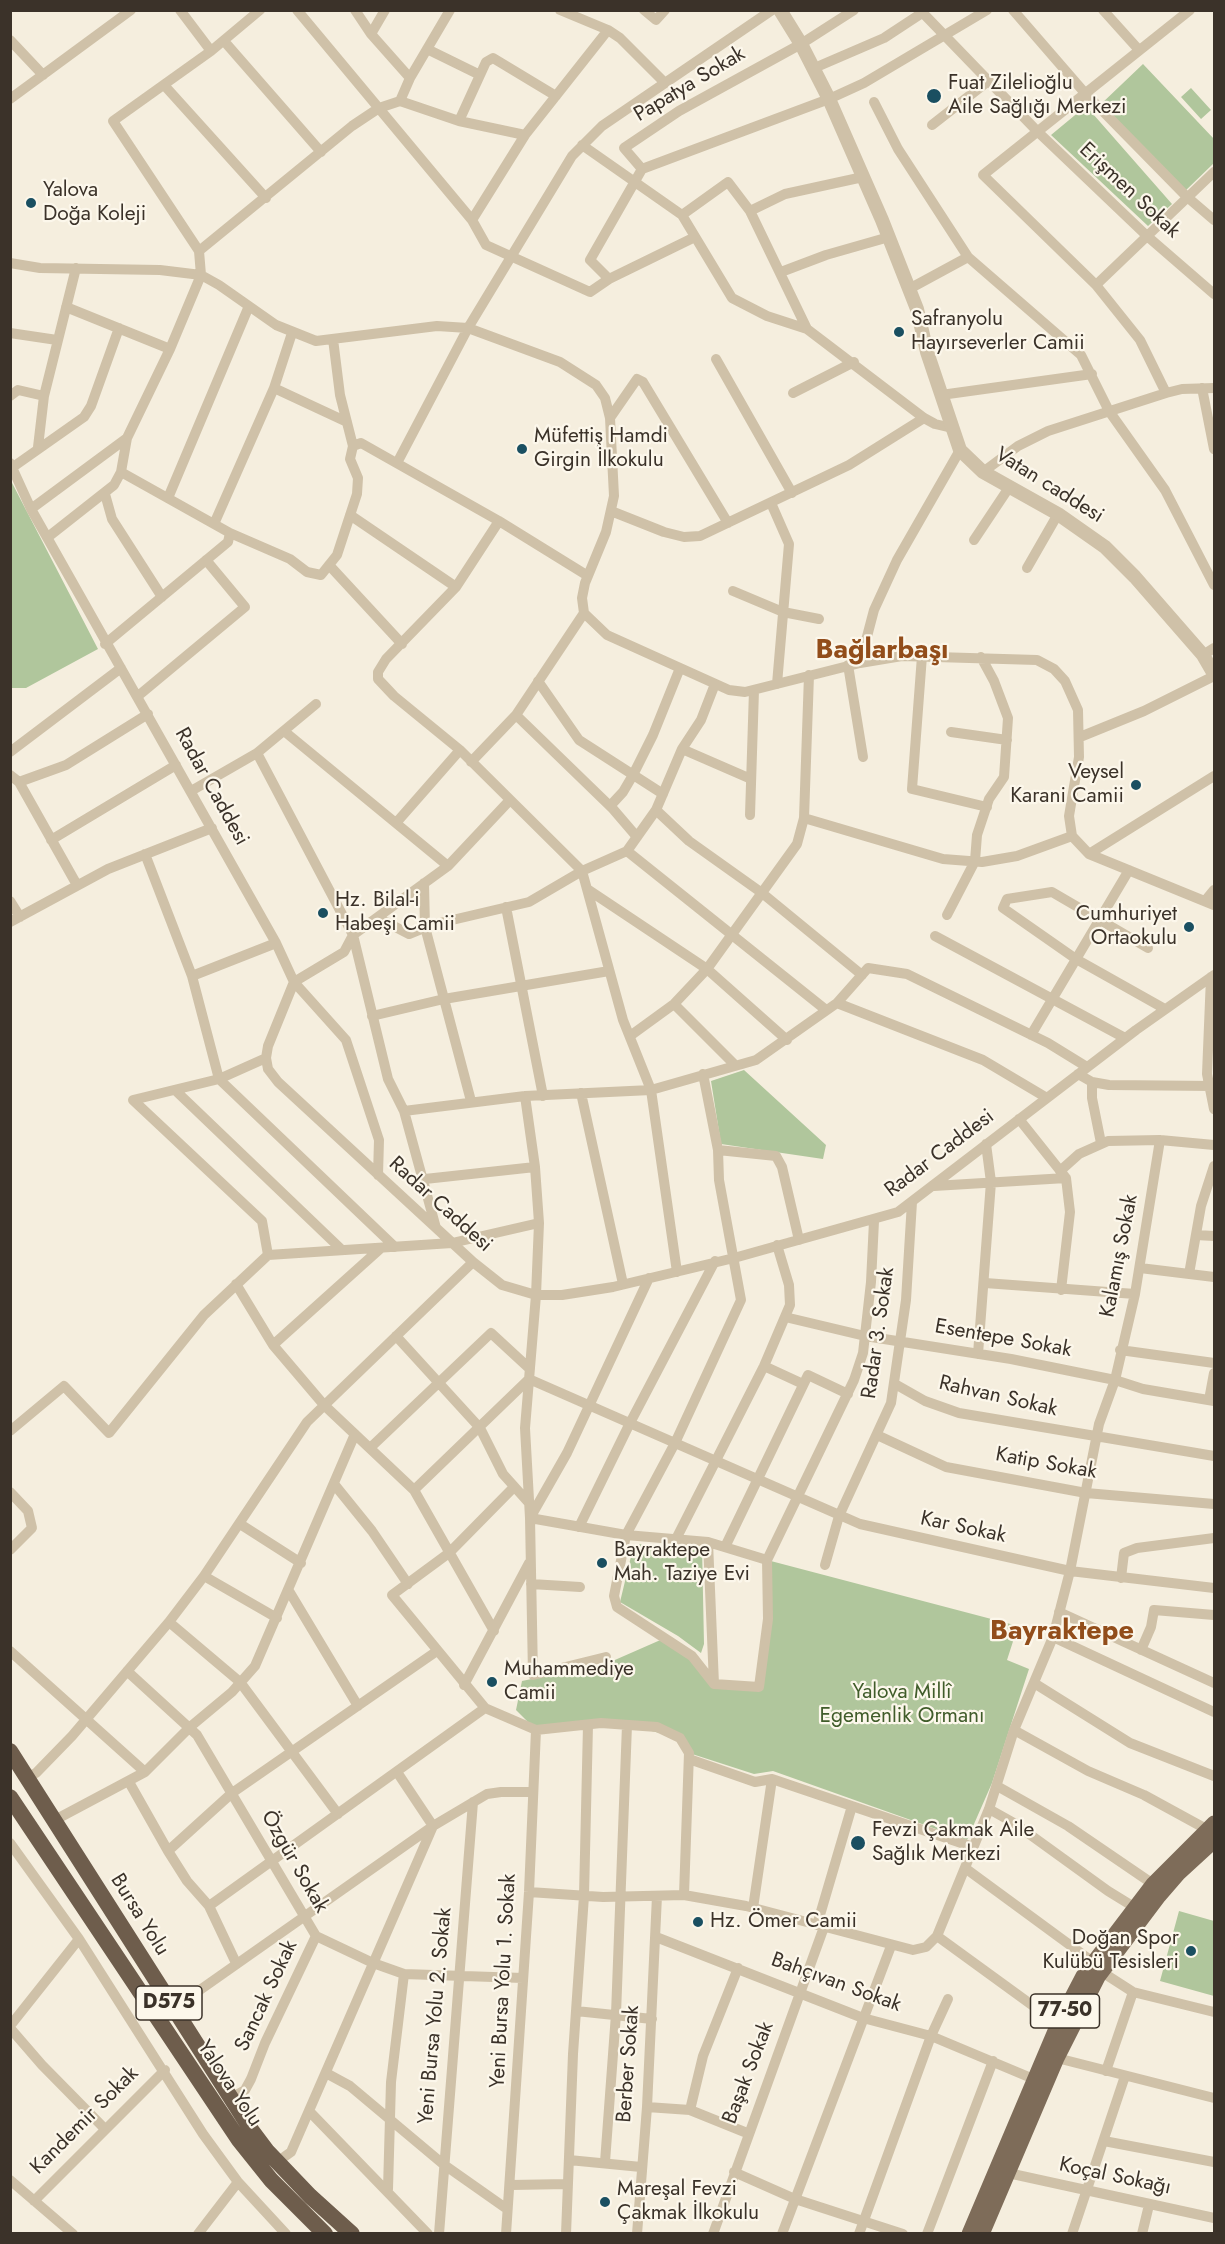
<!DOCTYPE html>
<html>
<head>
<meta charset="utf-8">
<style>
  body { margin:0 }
  #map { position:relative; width:1225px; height:2244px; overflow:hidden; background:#f5eede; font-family:Jost,sans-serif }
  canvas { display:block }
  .frame { position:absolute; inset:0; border:12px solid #3b3229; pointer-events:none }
</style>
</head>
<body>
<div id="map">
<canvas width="1225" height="2244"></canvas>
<div class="frame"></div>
</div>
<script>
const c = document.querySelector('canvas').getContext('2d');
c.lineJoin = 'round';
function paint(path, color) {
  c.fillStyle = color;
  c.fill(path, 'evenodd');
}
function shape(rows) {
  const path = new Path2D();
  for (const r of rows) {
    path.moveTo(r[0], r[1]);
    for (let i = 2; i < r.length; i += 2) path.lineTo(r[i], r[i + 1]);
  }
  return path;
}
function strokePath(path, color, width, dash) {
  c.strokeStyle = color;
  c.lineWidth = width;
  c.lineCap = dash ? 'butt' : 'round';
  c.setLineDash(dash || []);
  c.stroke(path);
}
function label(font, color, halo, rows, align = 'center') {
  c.font = font + ' Jost,sans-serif';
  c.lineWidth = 4.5;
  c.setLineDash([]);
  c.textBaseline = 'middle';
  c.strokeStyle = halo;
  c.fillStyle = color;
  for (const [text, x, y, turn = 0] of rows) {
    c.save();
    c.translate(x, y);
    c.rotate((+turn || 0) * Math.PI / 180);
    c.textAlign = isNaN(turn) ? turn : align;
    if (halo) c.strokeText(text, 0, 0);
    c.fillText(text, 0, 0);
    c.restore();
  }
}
paint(shape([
  [1143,64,1214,139,1214,163,1183,193,1100,105],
  [1191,88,1211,110,1201,119,1181,97],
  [1086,106,1172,204,1148,226,1051,135],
  [10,479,98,649,26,688,11,688],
  [744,1070,826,1145,823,1159,721,1144,711,1081],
  [634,1544,702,1547,704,1644,701,1653,678,1636,620,1602],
  [767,1560,1018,1626,1007,1660,1029,1669,992,1783,967,1840,773,1771,754,1774,689,1753,680,1738,627,1725,536,1730,516,1710,522,1681,608,1663,665,1638,692,1656,714,1684,759,1687],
  [1179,1911,1214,1921,1214,1996,1160,1981]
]), '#b0c69c');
strokePath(shape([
  [180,10,211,51],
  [297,10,472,220,486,245,590,292,609,279,695,237],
  [355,10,371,34,410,78],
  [560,10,608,30,620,38,665,83],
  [644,10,656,20,665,10],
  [920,10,1038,132,1147,236,1214,294],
  [1013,10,1084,92,1186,196,1214,220],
  [1103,10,1139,50],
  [371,34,385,10],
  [10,40,43,75],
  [224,41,321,152],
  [427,49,480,75],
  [812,69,884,38,922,13],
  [164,85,266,198],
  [10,99,131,10],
  [400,101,459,121,525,135],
  [874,102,898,149,968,257,1081,355,1109,411,1165,490,1214,585],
  [459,121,486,62,493,58,556,96],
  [932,125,987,82],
  [582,145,682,215,732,298,767,316,807,329,924,418,935,424,952,428],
  [642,169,624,148,679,111,801,44,854,10],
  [750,211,785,194,863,177],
  [682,215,728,182,750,211,807,329],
  [472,220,525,135,608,30],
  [199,251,352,126,379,108,400,101,410,78,450,10],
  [10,263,40,268,160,270,201,275,219,285,276,325,316,341,437,326,468,328,560,362,596,385,605,398,610,418,614,496,606,532,585,583,582,598,584,613,607,635,729,690,745,692,860,663,902,656,1037,660,1054,669,1065,681,1078,710,1079,757,1069,816,1072,836,1089,854,1214,905],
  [781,272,826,255,889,237],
  [609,279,590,260,642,169,829,99,864,83,987,10],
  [1096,285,1214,172],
  [909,289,968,257],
  [66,307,170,349],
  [10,333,57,340],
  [333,339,340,395,353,446],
  [716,359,792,493],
  [274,388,347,422],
  [1202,388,1214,449],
  [793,393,854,362],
  [1166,393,1140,340,1096,285,983,175,1190,10],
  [941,395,1092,374],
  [10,396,18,390,44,396],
  [610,418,637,379,643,382,728,523],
  [38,447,44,396,76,268],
  [10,463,31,509,276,943,294,982,268,1046,266,1058,268,1069,278,1082,473,1262,502,1285,536,1295,562,1295,613,1287,734,1258,898,1212,1136,1030,1214,975],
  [397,463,468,328,572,156,602,126,772,10],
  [13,467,84,417,91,406,119,328],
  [983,472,1018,446,1048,431,1166,393,1182,389,1214,388],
  [105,494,112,519,162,597],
  [168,498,249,306],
  [771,503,789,544,777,684],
  [31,509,127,438,170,349,201,275,199,251,113,121,211,51,260,10],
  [611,511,664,532,684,537,700,536,849,465,924,418],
  [350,515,456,587],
  [499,521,456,587,386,659,378,672,378,679,394,696,460,750,582,871,623,1020,651,1090,677,1272],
  [214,524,274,388,292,333],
  [230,533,290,559,307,572,321,575,337,555,357,494,358,478,350,459,353,446,361,443,499,521,588,576],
  [48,537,114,485,121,472,127,438],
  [974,540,1010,486],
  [329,565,402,644],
  [1027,568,1058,514],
  [733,591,783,612,819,619],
  [105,644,228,542,230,533,121,472],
  [1203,655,1214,648],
  [922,656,912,789,987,807],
  [860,663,874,610,897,560,960,450],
  [848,665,863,757],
  [538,681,579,740,663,794],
  [138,696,245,607,206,560],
  [516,715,613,809,637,837],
  [284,731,448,866],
  [951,732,1007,740],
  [1080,737,1144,711,1214,676],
  [682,749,751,779],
  [10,752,121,668],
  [257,753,353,935,388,1079,404,1111,436,1228],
  [471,762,516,715,584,613],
  [10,775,19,782,66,765,148,714],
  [19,782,77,885],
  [191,791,257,753,316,704],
  [610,806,623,792,633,775,653,735,680,668],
  [656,810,689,841,762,893,862,975],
  [750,815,754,690],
  [804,818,943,859,982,862,1017,856,1072,836],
  [396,823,460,750],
  [51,840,176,765],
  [627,851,826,1010],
  [145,854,192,976,219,1079,395,1247],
  [1089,854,1214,776],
  [424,883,425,927,471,1101],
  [587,889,707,969,787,1040],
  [10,901,20,917],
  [1205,901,1214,890],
  [506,907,543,1096],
  [947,915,975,861,977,835,989,799,1004,777,1008,718,994,681,981,657],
  [378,918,409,934,431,925,529,902,582,871,627,851,656,810,682,749,701,720,715,684],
  [10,922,108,869,212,828],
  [935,936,1125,1038],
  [1148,948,1052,892,1007,899,1003,908,1076,959,1165,1009],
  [192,976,276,943],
  [1211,977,1207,1074,1214,1109],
  [837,1003,983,1060,1047,1098],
  [674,1004,735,1065],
  [372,1016,444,999,609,971],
  [1031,1035,1129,870],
  [630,1036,674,1004,707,969,797,844,804,818,809,675],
  [266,1058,219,1079,133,1100,262,1221,268,1255],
  [703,1074,718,1150,719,1180,741,1300,675,1443,626,1535,614,1596,617,1607,692,1656,714,1684,708,1542],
  [1078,1074,1092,1082,1109,1085,1214,1086],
  [1092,1082,1092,1098,1101,1143],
  [176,1091,342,1250],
  [581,1093,623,1284],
  [525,1096,535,1167,539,1223,536,1295,525,1428,530,1518,533,1675,606,1657],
  [404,1111,525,1096,651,1090,756,1060,837,1003,868,968,907,974,1048,1043,1087,1067],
  [1019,1119,1066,1178,1070,1212,1061,1290],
  [718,1150,776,1156,782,1167,799,1240],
  [1060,1171,1079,1154,1108,1141,1160,1140,1214,1145],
  [378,1175,379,1140,346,1040,294,982,344,952,353,935,448,866,510,800],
  [425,1179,535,1167],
  [934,1186,1066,1178],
  [1196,1235,1214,1236],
  [1140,1268,1214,1277],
  [1189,1274,1201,1206,1214,1166],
  [649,1278,567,1453,530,1518,626,1535,708,1542,767,1560],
  [985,1283,1135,1294],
  [236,1284,273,1345,324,1405,414,1490,494,1631],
  [785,1317,865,1336,1011,1359,1115,1380,1143,1389,1214,1401],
  [396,1336,480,1428,503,1474,529,1503],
  [273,1345,381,1248],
  [1120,1350,1214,1363],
  [978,1354,991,1182,986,1144],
  [764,1366,803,1384],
  [895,1384,925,1401,959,1413,1214,1456],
  [1209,1400,1214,1373],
  [10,1431,64,1386,109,1433,204,1315,268,1255,452,1243,539,1223],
  [877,1435,946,1467,1086,1493,1214,1504],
  [370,1448,491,1333,530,1369],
  [334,1484,372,1531,408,1584],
  [514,1487,449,1553,392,1595,485,1708,536,1730,601,1723,657,1727,680,1738,689,1753,684,1895],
  [414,1490,529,1379,860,1524,1070,1571,1214,1588],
  [10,1492,28,1511,32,1528,10,1550],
  [240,1524,301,1563],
  [579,1527,630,1423,715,1261],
  [676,1539,764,1366,790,1305,789,1285,777,1245],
  [725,1547,808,1375,848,1394],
  [825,1565,839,1516,891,1403,906,1300,912,1202],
  [204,1576,277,1618],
  [1121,1578,1124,1553,1137,1548,1214,1538],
  [531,1584,580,1587],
  [289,1591,358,1706],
  [1059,1612,1214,1683],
  [169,1622,240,1682,338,1814],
  [1053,1637,1214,1712],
  [1141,1650,1151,1627,1154,1610,1214,1615],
  [10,1651,145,1772],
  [127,1671,197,1735,316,1936,373,1963,404,1974,523,1978],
  [1034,1683,1130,1743,1214,1776],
  [714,1684,759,1687,768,1619,767,1560,854,1380,863,1353,871,1282,874,1221],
  [464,1685,529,1563],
  [1014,1730,1088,1771,1144,1795,1208,1830],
  [689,1759,755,1782,772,1779,973,1847],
  [27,1777,36,1773,72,1736,169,1622,204,1576,307,1422,473,1262],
  [129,1782,168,1851,187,1881,209,1906,236,1963],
  [997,1786,1068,1826,1153,1884],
  [989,1809,1014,1823,1108,1891,1134,1907],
  [53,1821,145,1772,190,1727,232,1692,255,1666,355,1434],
  [10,1843,79,1939,203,2134,238,2182,286,2234],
  [168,1851,232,1793,437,1651],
  [965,1868,1093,1962],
  [529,1892,603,1897,684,1895,746,1906,913,1950,926,1947,937,1936,989,1809,1014,1730,1053,1637,1070,1571,1099,1424,1115,1380,1135,1294,1160,1140],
  [209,1906,485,1708],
  [753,1908,772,1779],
  [817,1925,852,1806],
  [937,1936,1058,2024],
  [656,1937,863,2018,931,2036,1036,2080],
  [1104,1968,1105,1974,1133,1992,1214,2012],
  [576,2011,652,2019],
  [196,2015,191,2009,191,2001,197,1992,433,1826,487,1794,501,1792,533,1792],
  [10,2026,79,1939],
  [10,2028,42,2065,105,2129],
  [1057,2058,1214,2098],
  [1106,2071,1133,1992],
  [326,2073,350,2086,443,2164,507,2209],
  [231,2098,245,2090,251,2079,265,2043,316,1936],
  [647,2107,690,2110,747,2133],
  [690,2110,703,2056,738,1968],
  [310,2112,428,2234],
  [1104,2141,1214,2162],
  [569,2160,641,2167],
  [277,2162,291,2152,433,1826,397,1772],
  [605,2162,616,2014,627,1725],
  [734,2172,795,2199,903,2234],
  [1008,2173,1214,2218],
  [10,2180,73,2234],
  [511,2185,568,2184],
  [388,2189,391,2082,404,1974],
  [34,2201,165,2070],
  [198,2234,238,2182],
  [439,2234,473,1802],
  [506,2234,529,1892,536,1730],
  [566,2234,573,2054,584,1896,588,1725],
  [637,2234,647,2107,657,1896],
  [713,2234,824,1927],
  [782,2234,891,1946],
  [859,2234,931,2036,948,1999],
  [927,2234,993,2061],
  [1072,2234,1125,2076],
  [1142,2234,1149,2205]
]), '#cfc1a8', 10);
strokePath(shape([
  [780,10,801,44,829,99,882,220,917,309,927,352,960,450,983,472,1058,514,1105,547,1135,577,1203,655,1214,674]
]), '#cfc1a8', 14);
strokePath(shape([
  [969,2234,1058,2024,1083,1976,1153,1884,1214,1823],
  [982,2234,1057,2058,1098,1977,1159,1896,1178,1874,1214,1841]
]), '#7e6c59', 15);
strokePath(shape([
  [10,1751,252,2131,267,2151,310,2196,352,2234],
  [10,1797,239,2140,271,2180,325,2234]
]), '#6e5d4c', 16);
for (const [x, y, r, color] of [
  [934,96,8,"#1a4f61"],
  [31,203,6,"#1a4f61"],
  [899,332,6,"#1a4f61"],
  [522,449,6,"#1a4f61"],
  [1136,785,6,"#1a4f61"],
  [323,913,6,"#1a4f61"],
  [1189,927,6,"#1a4f61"],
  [602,1563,6,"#1a4f61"],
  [492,1682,6,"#1a4f61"],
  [858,1843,8,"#1a4f61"],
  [698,1922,6,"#1a4f61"],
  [1191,1951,6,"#1a4f61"],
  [605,2202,6,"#1a4f61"]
]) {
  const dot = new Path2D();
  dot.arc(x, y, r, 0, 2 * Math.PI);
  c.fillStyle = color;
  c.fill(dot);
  strokePath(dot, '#fcf7eb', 2);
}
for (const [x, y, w] of [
  [169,2003,66],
  [1065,2011,69]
]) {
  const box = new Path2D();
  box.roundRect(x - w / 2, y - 17, w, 34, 4.5);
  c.fillStyle = '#fcf7eb';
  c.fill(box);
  strokePath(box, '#3b3229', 1.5);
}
label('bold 20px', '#3b3229', null, [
  ["D575",169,2003],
  ["77-50",1065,2011]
]);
label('21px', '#3b3229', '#fcf7eb', [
  ["Fuat Zilelioğlu",948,84],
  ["Aile Sağlığı Merkezi",948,108],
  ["Yalova",43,191],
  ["Doğa Koleji",43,215],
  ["Safranyolu",911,320],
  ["Hayırseverler Camii",911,344],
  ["Müfettiş Hamdi",534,437],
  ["Girgin İlkokulu",534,461],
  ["Veysel",1124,773,"right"],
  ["Karani Camii",1124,797,"right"],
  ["Hz. Bilal-i",335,901],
  ["Habeşi Camii",335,925],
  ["Cumhuriyet",1177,915,"right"],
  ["Ortaokulu",1177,939,"right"],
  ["Bayraktepe",614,1551],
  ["Mah. Taziye Evi",614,1575],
  ["Muhammediye",504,1670],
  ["Camii",504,1694],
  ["Fevzi Çakmak Aile",872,1831],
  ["Sağlık Merkezi",872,1855],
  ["Hz. Ömer Camii",710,1922],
  ["Doğan Spor",1179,1939,"right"],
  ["Kulübü Tesisleri",1179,1963,"right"],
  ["Mareşal Fevzi",617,2190],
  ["Çakmak İlkokulu",617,2214]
], 'left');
label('21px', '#3b3229', '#fcf7eb', [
  ["Papatya Sokak",690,85,-31],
  ["Erişmen Sokak",1129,191,43],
  ["Vatan caddesi",1049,486,32],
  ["Radar Caddesi",211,787,61],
  ["Radar Caddesi",940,1154,-37],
  ["Radar Caddesi",440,1205,42],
  ["Kalamış Sokak",1120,1256,-79],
  ["Radar 3. Sokak",879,1333,-82],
  ["Esentepe Sokak",1003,1339,10],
  ["Rahvan Sokak",998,1397,13],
  ["Katip Sokak",1046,1464,10],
  ["Kar Sokak",963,1528,12],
  ["Özgür Sokak",294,1862,60],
  ["Bursa Yolu",139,1915,58],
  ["Yeni Bursa Yolu 1. Sokak",504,1981,-87],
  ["Bahçıvan Sokak",836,1983,20],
  ["Sancak Sokak",267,1996,-65],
  ["Yeni Bursa Yolu 2. Sokak",436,2016,-85],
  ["Berber Sokak",629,2064,-86],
  ["Başak Sokak",749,2073,-69],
  ["Yalova Yolu",229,2084,56],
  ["Kandemir Sokak",85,2121,-45],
  ["Koçal Sokağı",1115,2177,12]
]);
label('21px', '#405c2a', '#fcf7eb', [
  ["Yalova Millî",902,1693],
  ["Egemenlik Ormanı",902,1717]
]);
label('bold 27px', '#924d1a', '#fcf7eb', [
  ["Bağlarbaşı",882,651],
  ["Bayraktepe",1062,1632]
]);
</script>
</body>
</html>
